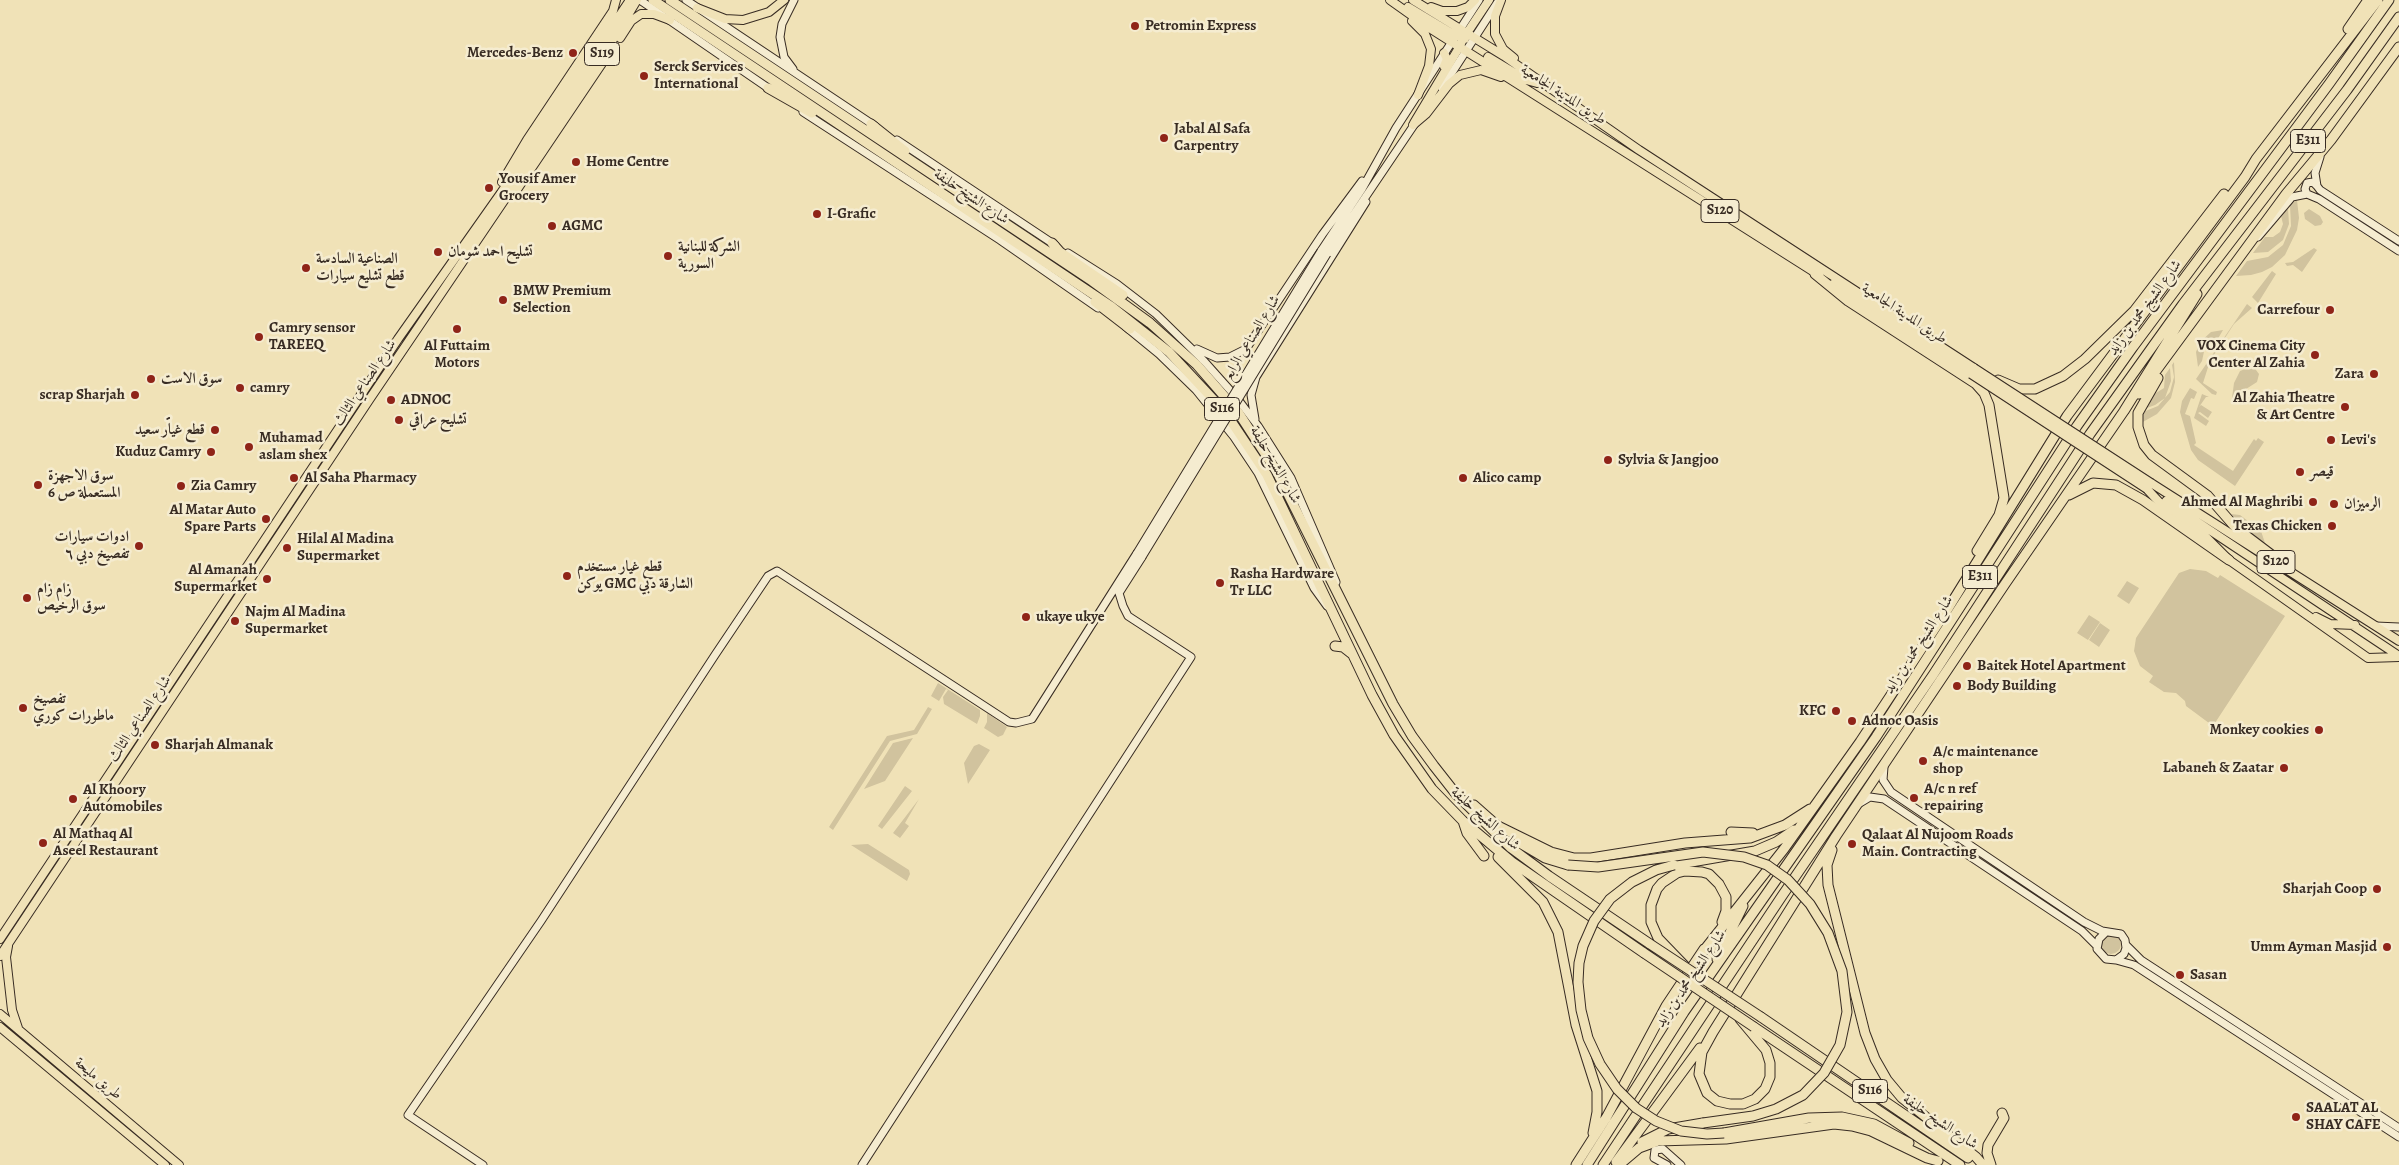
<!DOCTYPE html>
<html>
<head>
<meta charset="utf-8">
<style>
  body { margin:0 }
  canvas { display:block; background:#f0e2b7 }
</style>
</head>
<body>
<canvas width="2399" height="1165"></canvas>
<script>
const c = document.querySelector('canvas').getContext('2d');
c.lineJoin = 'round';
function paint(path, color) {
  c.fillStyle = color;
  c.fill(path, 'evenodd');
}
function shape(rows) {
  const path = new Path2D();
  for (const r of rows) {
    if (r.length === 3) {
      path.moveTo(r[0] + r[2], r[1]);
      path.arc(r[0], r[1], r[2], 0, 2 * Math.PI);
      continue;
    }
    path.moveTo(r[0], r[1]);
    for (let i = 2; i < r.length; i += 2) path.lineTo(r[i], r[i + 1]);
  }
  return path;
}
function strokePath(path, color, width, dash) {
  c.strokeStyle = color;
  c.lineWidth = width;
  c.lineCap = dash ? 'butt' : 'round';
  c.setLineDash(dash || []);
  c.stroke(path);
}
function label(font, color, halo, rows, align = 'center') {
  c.font = font + ' Alegreya,Amiri,serif';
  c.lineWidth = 5;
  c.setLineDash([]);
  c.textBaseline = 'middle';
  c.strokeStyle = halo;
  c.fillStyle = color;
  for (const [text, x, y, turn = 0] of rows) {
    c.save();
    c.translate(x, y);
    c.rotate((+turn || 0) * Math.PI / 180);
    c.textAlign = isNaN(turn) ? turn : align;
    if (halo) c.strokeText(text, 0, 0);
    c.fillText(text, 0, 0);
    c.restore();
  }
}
paint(shape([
  [2297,200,2299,218,2297,230,2285,255,2272,267,2262,272,2251,275,2236,276,2247,261,2268,257,2283,245,2291,226,2290,205],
  [2288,208,2289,224,2283,240,2268,252,2253,253,2265,237,2273,237,2280,232,2283,224,2281,216],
  [2309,209,2320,216,2323,222,2321,225,2315,226,2305,219,2304,213],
  [2314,248,2317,250,2302,272,2293,265,2287,266,2285,263,2293,262],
  [2272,271,2276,274,2258,303,2252,297],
  [2247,304,2252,308,2234,324,2210,361,2203,383,2217,392,2216,395,2212,394,2196,379],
  [2223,330,2216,342,2205,347,2202,361,2198,367,2196,352,2200,342,2211,332],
  [2174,362,2175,382,2171,398,2157,414,2141,423,2143,412,2158,406,2170,392,2174,377,2172,365],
  [2253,366,2259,374,2257,382,2232,398,2234,383,2240,371],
  [2170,368,2171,381,2165,398,2155,405,2144,409,2151,396,2164,388,2165,375],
  [2190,388,2197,392,2194,399,2191,398,2185,414,2190,416,2196,443,2194,445,2233,471,2254,439,2256,441,2258,438,2264,442,2235,486,2198,460,2191,450,2180,412,2182,401],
  [2202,394,2209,397,2206,397,2199,407,2201,405,2212,412,2208,418,2200,412,2198,413,2209,421,2206,426,2194,418],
  [2231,514,2240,515,2261,531,2265,543,2247,531],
  [2190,569,2206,571,2218,578,2220,575,2285,616,2213,726,2186,706,2185,701,2176,693,2164,692,2149,682,2153,676,2140,666,2134,651,2136,638,2179,573],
  [2127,581,2139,588,2129,604,2117,596],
  [2089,615,2100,622,2088,640,2077,633],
  [2100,623,2110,630,2099,647,2089,640],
  [938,683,980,710,980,716,977,724,944,704,943,697,948,690,946,689,939,701,931,696],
  [928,707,932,709,917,734,890,741,833,830,829,827,887,736,914,730],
  [987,713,1007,727,1003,735,998,737,984,728,987,722],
  [913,738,885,781,864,789,893,743],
  [979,744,990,750,968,784,964,763,974,746],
  [905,786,912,791,882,829,878,826],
  [919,799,905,823,909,826,900,838,893,833],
  [868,844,909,870,910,874,907,881,851,845],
  [2111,944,10]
]), '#d1c39e');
const secondary = shape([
  [640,0,771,90],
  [686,0,875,126],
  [793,69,784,57,780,37,782,24,794,0],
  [1442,88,1499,0],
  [803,112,1000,240,1098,308],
  [897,140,1055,245],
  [2320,157,2315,173,2317,186,2320,190,2399,241],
  [2307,194,2305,189,2307,183,2313,182,2317,186],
  [2258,237,2292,197,2307,194,2319,199,2399,251],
  [1321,251,1362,189,1396,128,1479,0],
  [1068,253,1117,284,1156,314,1204,361,1237,398,1258,426,1291,478,1336,582],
  [1327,254,1416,122],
  [1126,327,1159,354,1196,390,1234,437,1258,473,1314,588,1327,606],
  [1197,349,1217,358,1230,357,1246,349,1322,235,1362,181],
  [1255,419,1251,395,1256,377,1366,202],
  [2376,626,2399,627],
  [1884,767,1883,780,1891,792,2084,922,2102,931,2121,934,2125,940,2126,948,2124,954,2116,960,2106,959,2097,949,2099,939,2106,932],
  [1860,803,1870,797,1884,799,2082,931,2097,946],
  [2126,945,2141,960,2399,1128],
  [2116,960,2134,965,2399,1137],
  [483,1165,408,1115,541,921,715,655,768,576,777,571,1009,722,1016,723,1032,719,1137,553],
  [862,1165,1191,657,1128,616,1123,606,1119,593,1142,557],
  [1667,1165,1654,1158,1655,1150,1663,1149,1681,1165]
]);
const primary = shape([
  [1390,0,1428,27,1819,275],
  [1413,0,1504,56,1639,150,1974,368],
  [1501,0,1495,16,1495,34,1503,49,1514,58],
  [1408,7,1456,36,1465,39],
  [1431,7,1442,11,1457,11,1468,7,1475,0],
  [697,8,725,19,743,20,769,12,784,0],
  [1412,21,1425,34,1431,49,1429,66,1418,95],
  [1465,36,1489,0],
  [620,38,631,21,641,14,654,14,670,20],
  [1488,57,1526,80,1537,83],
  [1444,66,1447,59,1444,53],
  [1414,123,1460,46,1463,39,1460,29],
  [1413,125,1426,114,1449,84,1460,75,1481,70,1501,77],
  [502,182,527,140,613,11,616,0],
  [516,191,613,47],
  [1833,284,1971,374],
  [2151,483,2399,641],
  [2147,489,2159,502,2207,538,2229,560,2368,658,2399,657],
  [2166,501,2399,656],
  [2316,617,2330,624,2355,625],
  [0,939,398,339,501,193,630,0],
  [8,946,6,957,12,1010,18,1028],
  [0,956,369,400,616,35,637,0],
  [0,1014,179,1165],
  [0,1027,165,1165]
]);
const highway = shape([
  [653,0,1112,307,1169,352,1225,412,1267,475,1372,695,1394,735,1432,789,1463,821,1512,862,1644,953],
  [670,0,1092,281,1150,323,1197,365,1238,412,1277,472,1393,704,1412,736,1434,766,1456,794,1511,848,1549,876,1650,944],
  [2348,29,2368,0],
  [768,88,812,113],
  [871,124,905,151],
  [1052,243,1060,252,1123,295],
  [1815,274,1848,301,1976,384,1984,393,1989,405,2004,498,1999,515,1977,551],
  [1095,302,1130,329],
  [2158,378,2138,413,2138,427,2144,445,2152,455,2208,496,2236,528,2273,556,2278,563],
  [1998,380,2019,389,2035,389,2063,376,2085,359,2134,311,2224,194],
  [2139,394,2286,194,2331,140,2399,47],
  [2069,495,2093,483,2116,485,2143,500,2229,560],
  [1335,646,1343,647,1352,654],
  [1474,805,1500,828],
  [1463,821,1467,833,1484,856],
  [1496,825,1551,852,1574,858,1591,858,1685,843,1750,838,1785,825,1810,809],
  [1731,832,1753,833],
  [1518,842,1545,858,1568,865],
  [1832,850,1827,865,1828,885,1865,1033,1875,1059,1887,1080,1902,1098,1976,1157,1983,1165],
  [1498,857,1543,902,1558,932,1576,1025,1597,1091,1597,1112,1593,1133],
  [1674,865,1755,851,1776,842,1794,830],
  [1701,954,1784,849,1860,742,1949,607,2067,416,2245,177,2256,159,2378,0],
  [1717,959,1743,906],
  [1685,966,1658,938,1651,922,1651,905,1657,889,1662,883,1677,873,1685,871,1702,872,1709,874,1719,884,1726,897,1726,911,1722,922],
  [1761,1017,1968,1158],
  [1740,1019,1766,1050,1770,1063,1770,1077,1765,1089,1755,1099,1743,1104,1730,1104,1717,1101,1707,1093,1699,1074,1702,1052,1713,1032,1836,836,2005,584,2124,411,2197,294],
  [1754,1027,1960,1165],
  [1724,1133,1809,1118,1842,1117,1874,1124,1909,1143],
  [1642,1142,1668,1129,1703,1123],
  [1616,1162,1700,1048],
  [1576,1165,1606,1118,1666,1006,1704,949],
  [1587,1165,1684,1012,1876,737,2077,426,2133,347,2329,84,2389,0],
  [1603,1165,1782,896,1933,675,2090,434,2183,304,2347,90,2399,17],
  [1619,1165,1639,1148,1658,1141,1726,1139,1834,1124,1852,1126,1871,1131,1927,1158,1938,1161],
  [1991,1165,1987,1153,1988,1145,2004,1118,2002,1113]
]);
strokePath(secondary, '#382c23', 9);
strokePath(primary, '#382c23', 10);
strokePath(highway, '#382c23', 11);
strokePath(secondary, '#f5ecd0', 7);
strokePath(primary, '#f0e2b7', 8);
strokePath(highway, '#f0e2b7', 9);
const secondaryBridge = shape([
  [1137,553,1321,251],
  [1142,557,1327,254]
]);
const primaryBridge = shape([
  [1974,368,2151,483],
  [1971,374,2147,489]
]);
const highwayBridge = shape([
  [1568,865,1598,867,1703,852,1744,857,1767,865,1788,880,1810,904,1828,933,1842,971,1847,1012,1840,1045,1824,1073,1803,1095,1776,1109,1753,1116,1703,1123],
  [1674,865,1656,870,1632,882,1610,899,1594,921,1583,946,1579,963,1578,982,1581,1010,1588,1038,1600,1064,1617,1089,1636,1108,1656,1121,1681,1131,1707,1134,1724,1133],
  [1650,944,1761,1017],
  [1644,953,1754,1027]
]);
strokePath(secondaryBridge, '#382c23', 9, []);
strokePath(primaryBridge, '#382c23', 10, []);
strokePath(highwayBridge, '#382c23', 11, []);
strokePath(secondaryBridge, '#f5ecd0', 7);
strokePath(primaryBridge, '#f0e2b7', 8);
strokePath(highwayBridge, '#f0e2b7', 9);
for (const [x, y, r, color] of [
  [1135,26,5,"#8f2418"],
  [573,53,5,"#8f2418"],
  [644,76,5,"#8f2418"],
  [1164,138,5,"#8f2418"],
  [576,162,5,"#8f2418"],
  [489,188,5,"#8f2418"],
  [817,214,5,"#8f2418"],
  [552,226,5,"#8f2418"],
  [438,252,5,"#8f2418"],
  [668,256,5,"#8f2418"],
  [306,268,5,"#8f2418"],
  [503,300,5,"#8f2418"],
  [2330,310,5,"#8f2418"],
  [457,329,5,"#8f2418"],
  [259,337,5,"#8f2418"],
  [2315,355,5,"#8f2418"],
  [2374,374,5,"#8f2418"],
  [151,379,5,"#8f2418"],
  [240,388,5,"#8f2418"],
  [135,395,5,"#8f2418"],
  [391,400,5,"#8f2418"],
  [2345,407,5,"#8f2418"],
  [399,420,5,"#8f2418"],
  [215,430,5,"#8f2418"],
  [2331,440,5,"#8f2418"],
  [249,447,5,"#8f2418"],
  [211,452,5,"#8f2418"],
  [1608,460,5,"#8f2418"],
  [2300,472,5,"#8f2418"],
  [294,478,5,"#8f2418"],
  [1463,478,5,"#8f2418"],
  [38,485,5,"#8f2418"],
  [181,486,5,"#8f2418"],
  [2313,502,5,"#8f2418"],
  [2334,504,5,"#8f2418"],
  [266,519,5,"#8f2418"],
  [2332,526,5,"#8f2418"],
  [139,546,5,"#8f2418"],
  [287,548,5,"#8f2418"],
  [567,576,5,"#8f2418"],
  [267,579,5,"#8f2418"],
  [1220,583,5,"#8f2418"],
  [27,598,5,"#8f2418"],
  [1026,617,5,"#8f2418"],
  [235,621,5,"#8f2418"],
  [1967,666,5,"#8f2418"],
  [1957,686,5,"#8f2418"],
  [23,708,5,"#8f2418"],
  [1836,711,5,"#8f2418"],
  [1852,721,5,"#8f2418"],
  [2319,730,5,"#8f2418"],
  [155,745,5,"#8f2418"],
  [1923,761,5,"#8f2418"],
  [2284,768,5,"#8f2418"],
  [1914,798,5,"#8f2418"],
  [73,799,5,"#8f2418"],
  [43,843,5,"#8f2418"],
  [1852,844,5,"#8f2418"],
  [2377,889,5,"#8f2418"],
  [2387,947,5,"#8f2418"],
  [2180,975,5,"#8f2418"],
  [2296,1117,5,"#8f2418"]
]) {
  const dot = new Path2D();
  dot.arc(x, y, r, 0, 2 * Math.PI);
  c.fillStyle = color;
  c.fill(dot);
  strokePath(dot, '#f5ecd0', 2);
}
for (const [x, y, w] of [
  [602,54,35],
  [2308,141,35],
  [1720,211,38],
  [1222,409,35],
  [2276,562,38],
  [1980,577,35],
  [1870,1091,35]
]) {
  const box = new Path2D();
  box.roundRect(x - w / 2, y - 11.5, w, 23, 4);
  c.fillStyle = '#f5ecd0';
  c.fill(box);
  strokePath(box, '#382c23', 1);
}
label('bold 14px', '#382c23', null, [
  ["S119",602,54],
  ["E311",2308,141],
  ["S120",1720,211],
  ["S116",1222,409],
  ["S120",2276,562],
  ["E311",1980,577],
  ["S116",1870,1091]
]);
label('bold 15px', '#382c23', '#f5ecd0', [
  ["Petromin Express",1145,26],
  ["Mercedes-Benz",563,53,"right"],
  ["Serck Services",654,67],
  ["International",654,84],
  ["Jabal Al Safa",1174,129],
  ["Carpentry",1174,146],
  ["Home Centre",586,162],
  ["Yousif Amer",499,179],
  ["Grocery",499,196],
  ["I-Grafic",827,214],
  ["AGMC",562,226],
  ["الشركة للبنانية",678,247],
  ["السورية",678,264],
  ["تشليح احمد شومان",448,252],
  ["الصناعية السادسة",316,259],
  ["قطع تشليع سيارات",316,276],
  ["BMW Premium",513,291],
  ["Selection",513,308],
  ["Carrefour",2320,310,"right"],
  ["Camry sensor",269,328],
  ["TAREEQ",269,345],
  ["Al Futtaim",457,346,"center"],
  ["Motors",457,363,"center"],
  ["VOX Cinema City",2305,346,"right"],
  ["Center Al Zahia",2305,363,"right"],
  ["Zara",2364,374,"right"],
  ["سوق الاست",161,379],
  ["camry",250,388],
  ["scrap Sharjah",125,395,"right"],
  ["Al Zahia Theatre",2335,398,"right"],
  ["& Art Centre",2335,415,"right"],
  ["ADNOC",401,400],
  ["تشليح عراقي",409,420],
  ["قطع غياًًر سعيد",205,430,"right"],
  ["Muhamad",259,438],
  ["aslam shex",259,455],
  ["Levi's",2341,440],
  ["Kuduz Camry",201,452,"right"],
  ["Sylvia & Jangjoo",1618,460],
  ["قيصر",2310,472],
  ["سوق الاجهزة",48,476],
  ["المستعملة ص 6",48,493],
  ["Al Saha Pharmacy",304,478],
  ["Alico camp",1473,478],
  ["Zia Camry",191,486],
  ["Ahmed Al Maghribi",2303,502,"right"],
  ["الرميزان",2344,504],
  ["Al Matar Auto",256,510,"right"],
  ["Spare Parts",256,527,"right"],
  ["Texas Chicken",2322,526,"right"],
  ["ادوات سيارات",129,537,"right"],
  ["تفصيخ دبي ٦",129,554,"right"],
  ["Hilal Al Madina",297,539],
  ["Supermarket",297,556],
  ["قطع غيار مستخدم",577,567],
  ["يوكن GMC الشارقة دبي",577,584],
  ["Al Amanah",257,570,"right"],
  ["Supermarket",257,587,"right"],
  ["Rasha Hardware",1230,574],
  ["Tr LLC",1230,591],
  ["زام زام",37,589],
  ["سوق الرخيص",37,606],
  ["Najm Al Madina",245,612],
  ["Supermarket",245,629],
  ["ukaye ukye",1036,617],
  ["Baitek Hotel Apartment",1977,666],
  ["Body Building",1967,686],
  ["تفصيخ",33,699],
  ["ماطورات كوري",33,716],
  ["KFC",1826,711,"right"],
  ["Adnoc Oasis",1862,721],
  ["Monkey cookies",2309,730,"right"],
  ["Sharjah Almanak",165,745],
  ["A/c maintenance",1933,752],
  ["shop",1933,769],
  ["Labaneh & Zaatar",2274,768,"right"],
  ["A/c n ref",1924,789],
  ["repairing",1924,806],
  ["Al Khoory",83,790],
  ["Automobiles",83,807],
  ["Al Mathaq Al",53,834],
  ["Aseel Restaurant",53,851],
  ["Qalaat Al Nujoom Roads",1862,835],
  ["Main. Contracting",1862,852],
  ["Sharjah Coop",2367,889,"right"],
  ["Umm Ayman Masjid",2377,947,"right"],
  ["Sasan",2190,975],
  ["SAALAT AL",2306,1108],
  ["SHAY CAFE",2306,1125]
], 'left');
label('15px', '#382c23', '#f5ecd0', [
  ["طريق المدينة الجامعية",1563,95,33],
  ["شارع الشيخ خليفة",971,197,34],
  ["شارع الشيخ محمد بن زايد",2145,308,-54],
  ["طريق المدينة الجامعية",1904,314,33],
  ["شارع الصناعي الرابع",1252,338,-59],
  ["شارع الصناعي الثالث",365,383,-56],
  ["شارع الشيخ خليفة",1275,465,60],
  ["شارع الشيخ محمد بن زايد",1919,645,-57],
  ["شارع الصناعي الثالث",140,719,-56],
  ["شارع الشيخ خليفة",1485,819,42],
  ["شارع الشيخ محمد بن زايد",1691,979,-56],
  ["طريق مليحة",98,1079,40],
  ["شارع الشيخ خليفة",1940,1122,34]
]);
</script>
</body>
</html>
